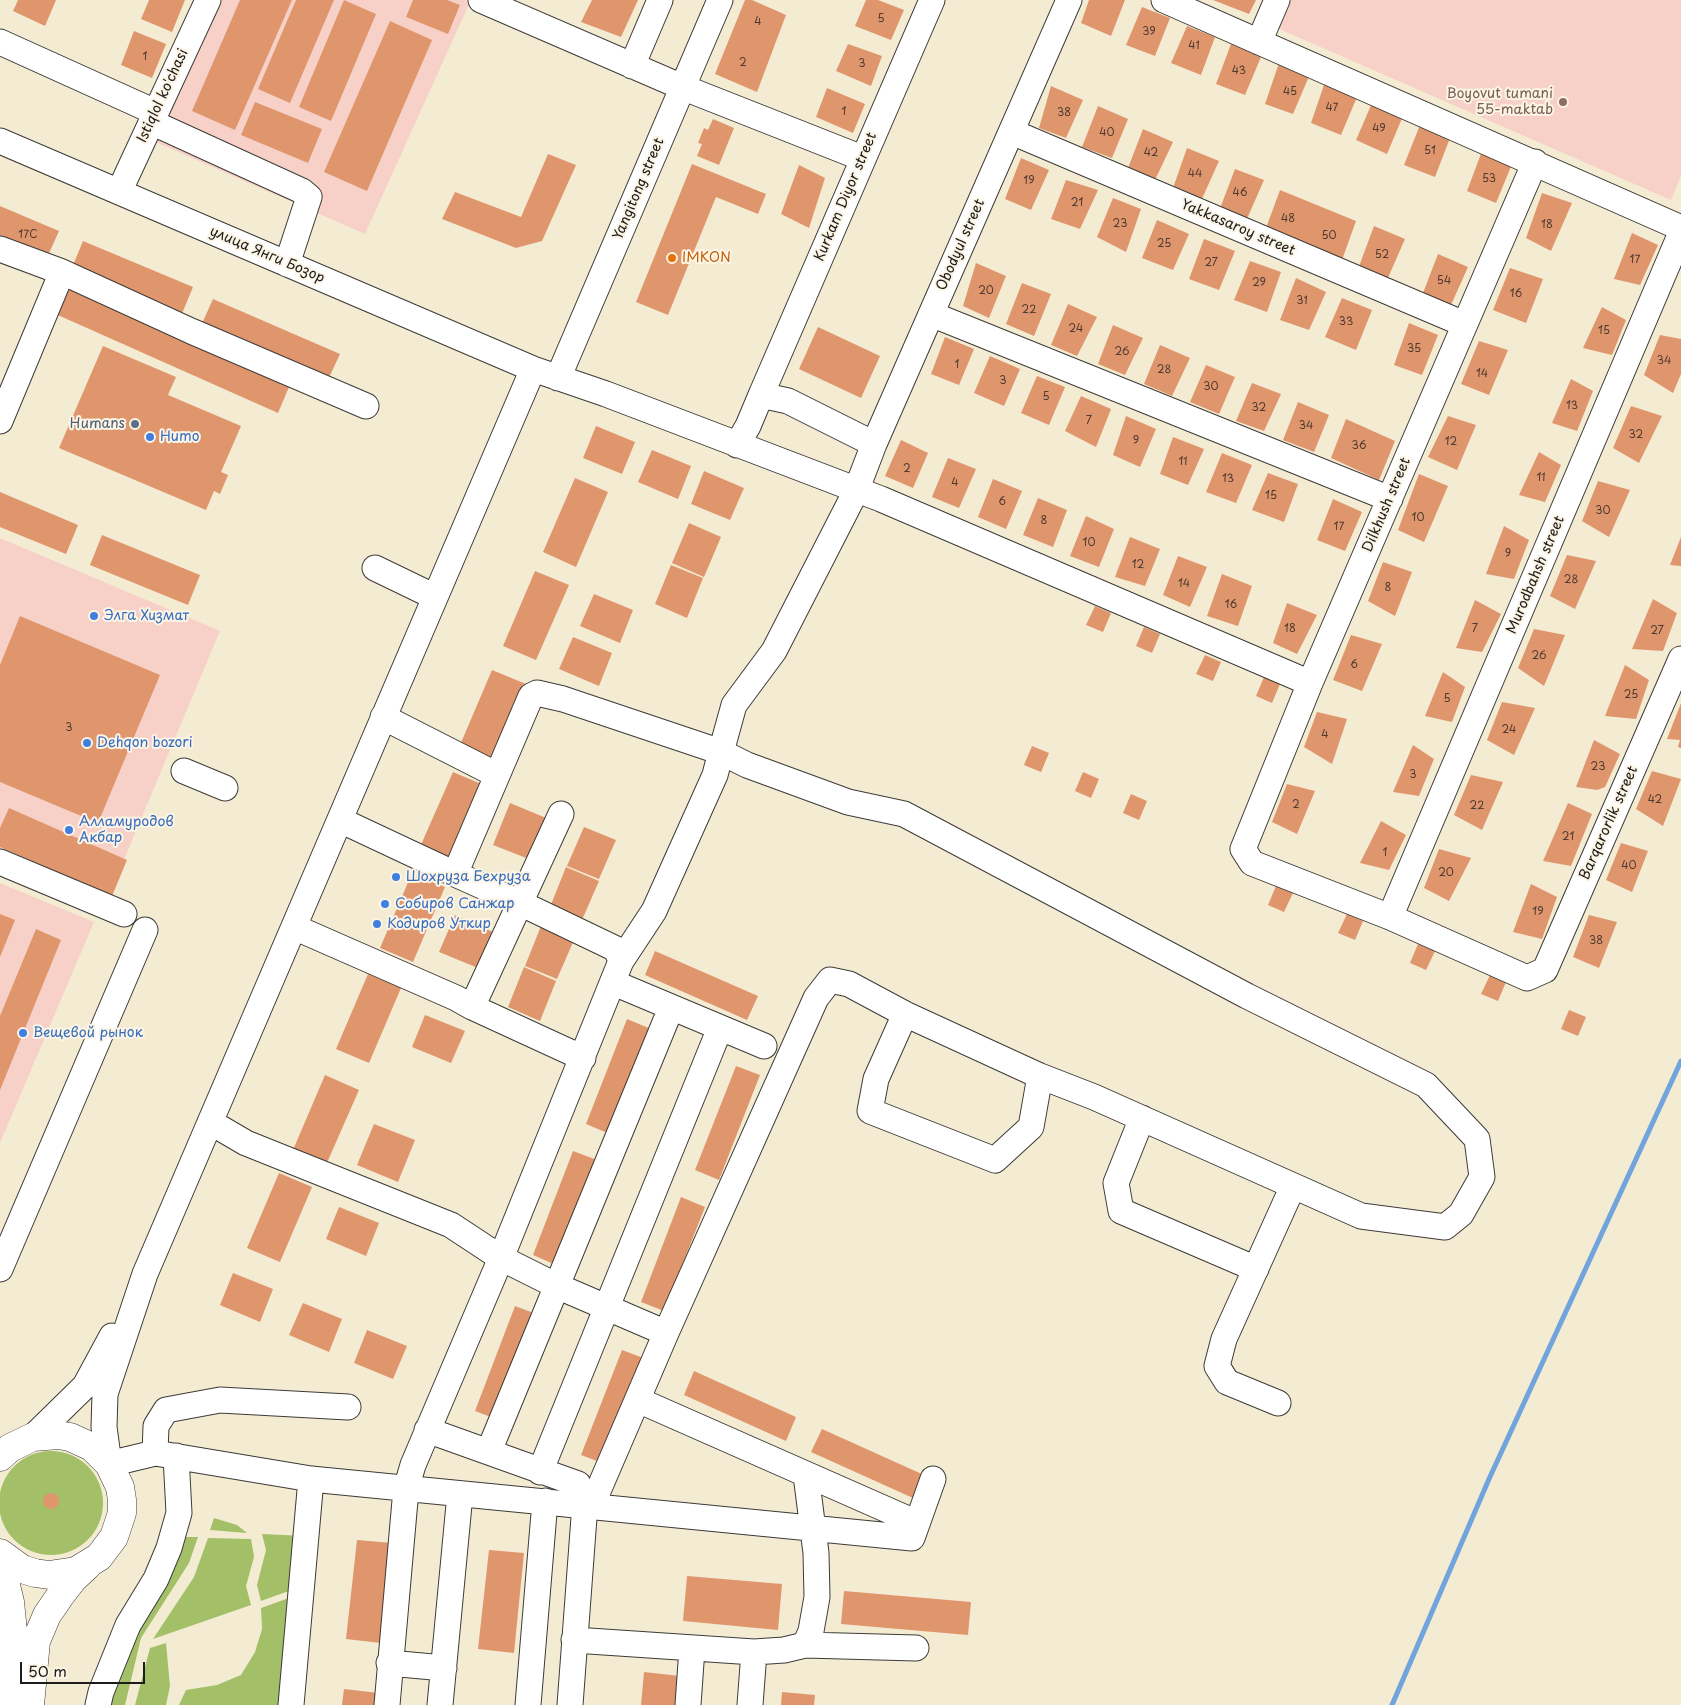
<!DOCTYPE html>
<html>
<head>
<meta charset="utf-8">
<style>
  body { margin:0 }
  #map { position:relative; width:1681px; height:1705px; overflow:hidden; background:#f4ebd3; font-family:"Playpen Sans",sans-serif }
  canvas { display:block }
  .scale { position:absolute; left:20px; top:1662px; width:125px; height:22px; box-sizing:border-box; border:2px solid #1c1c1c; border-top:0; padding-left:6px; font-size:15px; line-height:18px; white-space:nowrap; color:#1c1c1c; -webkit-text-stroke:4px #fcf5e5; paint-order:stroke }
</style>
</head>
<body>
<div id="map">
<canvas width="1681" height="1705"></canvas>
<div class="scale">50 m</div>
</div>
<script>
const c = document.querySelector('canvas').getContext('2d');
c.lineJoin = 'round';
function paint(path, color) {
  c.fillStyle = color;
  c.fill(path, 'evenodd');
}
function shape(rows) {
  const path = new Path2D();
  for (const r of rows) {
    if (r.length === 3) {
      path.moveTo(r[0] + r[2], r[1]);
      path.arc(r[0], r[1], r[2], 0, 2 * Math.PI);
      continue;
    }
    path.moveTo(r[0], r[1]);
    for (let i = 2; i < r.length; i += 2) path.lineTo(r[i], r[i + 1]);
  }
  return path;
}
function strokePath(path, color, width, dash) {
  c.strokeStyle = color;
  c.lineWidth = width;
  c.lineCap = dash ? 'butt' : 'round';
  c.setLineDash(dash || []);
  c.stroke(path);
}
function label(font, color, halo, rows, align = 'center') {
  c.font = font + ' "Playpen Sans",sans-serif';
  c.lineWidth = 4;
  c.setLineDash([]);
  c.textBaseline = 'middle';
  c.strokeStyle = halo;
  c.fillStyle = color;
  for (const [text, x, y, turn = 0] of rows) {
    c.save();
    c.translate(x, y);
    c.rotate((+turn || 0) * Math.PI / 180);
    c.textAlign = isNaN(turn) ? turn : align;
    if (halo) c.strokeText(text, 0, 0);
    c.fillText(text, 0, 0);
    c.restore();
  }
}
paint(shape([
  [216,0,465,0,470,2,365,234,151,140],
  [1289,0,1681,0,1681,176,1671,200,1277,28],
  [0,538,220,631,107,900,0,855],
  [0,883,94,922,0,1143]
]), '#f7d1c7');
paint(shape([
  [51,1503,52],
  [214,1518,237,1525,247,1533,210,1530],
  [262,1534,305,1536,300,1587,261,1601,257,1585,266,1550],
  [181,1537,198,1537,189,1563,141,1638,125,1705,107,1705,127,1647],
  [208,1538,251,1539,254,1557,246,1586,251,1605,153,1639,194,1577],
  [300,1594,290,1705,179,1705,186,1690,217,1685,241,1675,255,1652,262,1629,261,1608],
  [166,1643,170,1686,166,1705,135,1705,150,1648]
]), '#a3c068');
strokePath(shape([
  [1392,1705,1489,1479,1681,1061]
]), '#71a3dc', 5);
paint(shape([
  [18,0,56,0,45,26,13,11],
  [149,0,185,0,172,32,141,19],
  [240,0,292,0,235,130,192,111],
  [296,0,334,0,290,103,258,89],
  [344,0,376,14,331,121,299,107],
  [413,0,447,0,460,5,448,34,406,17],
  [592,0,638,0,621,37,581,22],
  [745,0,752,0,786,15,757,92,715,74],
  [866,0,878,0,904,10,891,40,855,26],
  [1089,0,1125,0,1111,36,1081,23],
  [1213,0,1256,0,1249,14],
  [1142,7,1170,18,1155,56,1126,45],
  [390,21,432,40,367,191,324,172],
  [1187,26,1215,37,1201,75,1171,63],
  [134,31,166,44,152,78,121,65],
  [848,44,882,56,871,86,836,71],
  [1231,44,1261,57,1245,95,1216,84],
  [1279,63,1310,74,1293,114,1265,104],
  [1325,82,1357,97,1341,135,1311,123],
  [1051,86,1083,100,1066,138,1039,128],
  [827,88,865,104,853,133,816,117],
  [255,102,322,129,308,163,241,135],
  [1372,103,1403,116,1387,154,1356,140],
  [1098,106,1128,119,1112,158,1082,147],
  [713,119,734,128,719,165,697,156,702,144,698,143,704,128,708,130],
  [1420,125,1450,138,1435,177,1404,165],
  [1143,129,1173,142,1155,180,1128,168],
  [1187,148,1219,161,1201,201,1173,188],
  [1482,151,1512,164,1496,203,1467,191],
  [548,154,576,165,542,241,516,248,442,219,455,192,521,217],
  [1021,158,1049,170,1031,210,1005,199],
  [692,164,766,194,758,214,716,197,668,315,636,302],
  [799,165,825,178,809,228,781,214],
  [1235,169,1264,180,1246,221,1219,211],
  [1066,180,1098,190,1080,229,1051,219],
  [1280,190,1356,221,1342,260,1266,228],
  [1542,193,1572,203,1551,251,1526,238],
  [1113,198,1141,209,1126,252,1097,237],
  [0,206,59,231,46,260,0,240],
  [1157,220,1189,234,1173,270,1142,258],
  [1374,226,1405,239,1387,280,1358,269],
  [1632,233,1658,245,1640,285,1614,279],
  [1204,239,1235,251,1219,290,1189,279],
  [83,241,193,287,181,316,71,270],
  [1438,254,1468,267,1451,305,1423,293],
  [1250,261,1281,272,1267,312,1234,300],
  [976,263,1006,276,989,318,963,306],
  [1510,268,1543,279,1526,323,1493,310],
  [1296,278,1326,292,1309,330,1280,320],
  [1022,283,1051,294,1034,336,1006,324],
  [62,286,289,387,278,413,51,312],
  [1342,298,1372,310,1356,350,1325,337],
  [213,299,340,354,327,382,200,328],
  [1068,304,1097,317,1077,356,1051,345],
  [1602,307,1626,320,1612,355,1583,348],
  [1409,323,1438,335,1422,375,1394,365],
  [1113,325,1143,338,1125,375,1098,364],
  [818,327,880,356,861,398,799,369],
  [1660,335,1681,339,1681,374,1673,393,1644,375],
  [945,337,974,349,959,385,931,374],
  [1479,341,1508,350,1489,395,1461,384],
  [1160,345,1190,358,1172,396,1144,384],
  [103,346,176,377,168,395,241,426,221,472,228,475,220,494,214,491,206,510,59,448],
  [990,356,1020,369,1004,406,974,393],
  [1206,365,1235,377,1219,414,1190,402],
  [1037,376,1065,387,1049,425,1021,413],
  [1571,379,1593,391,1577,431,1552,423],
  [1252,383,1281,394,1264,431,1236,421],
  [1081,396,1111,409,1096,447,1065,431],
  [1298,402,1329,415,1314,452,1283,440],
  [1631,406,1662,416,1639,463,1613,448],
  [1126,416,1156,429,1140,467,1113,455],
  [1448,416,1476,425,1457,470,1428,457],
  [1346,419,1395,441,1379,480,1331,458],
  [596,426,635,442,622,474,583,458],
  [1173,437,1204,449,1188,485,1160,474],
  [901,440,928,453,913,488,885,476],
  [652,450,691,466,678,499,638,482],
  [1539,452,1561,465,1545,502,1519,495],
  [1222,453,1252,465,1236,503,1206,492],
  [948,458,976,469,959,508,932,497],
  [704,471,744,488,730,520,691,504],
  [1268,473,1298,484,1284,522,1252,510],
  [1419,474,1448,486,1424,542,1398,530],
  [575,478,608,492,576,567,543,552],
  [993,479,1022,491,1006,529,978,517],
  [1598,481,1630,490,1609,537,1582,521],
  [0,492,78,525,66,554,0,527],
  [1038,498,1067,510,1053,547,1023,535],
  [1333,499,1362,512,1345,551,1317,540],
  [1086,516,1114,529,1099,567,1070,556],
  [689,523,721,537,704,577,672,563],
  [1504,526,1529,540,1514,579,1486,574],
  [102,535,200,575,188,605,90,565],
  [1130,537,1160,549,1145,586,1115,577],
  [1681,537,1681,566,1670,565],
  [1567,555,1596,561,1575,609,1550,596],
  [1178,556,1207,567,1190,607,1163,595],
  [1383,562,1412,572,1395,616,1368,601],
  [671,565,703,578,687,618,655,604],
  [535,571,569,585,536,660,503,646],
  [1222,574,1252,586,1238,626,1207,616],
  [594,594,633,610,620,643,580,626],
  [1653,599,1677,613,1663,651,1632,649],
  [1475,600,1501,614,1482,652,1456,648],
  [1287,603,1317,615,1297,654,1273,643],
  [1095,606,1111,613,1103,632,1086,625],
  [20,616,160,675,98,823,0,782,0,665],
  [1144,627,1160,634,1152,653,1136,646],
  [1534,629,1565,635,1544,686,1518,668],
  [1351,635,1382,644,1362,691,1333,680],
  [573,637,612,653,599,686,559,669],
  [1205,655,1221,662,1213,681,1196,674],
  [1625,665,1649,680,1636,719,1605,716],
  [492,670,526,684,494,759,460,745],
  [1443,672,1465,687,1452,722,1425,716],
  [1264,677,1280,684,1272,703,1256,696],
  [1502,702,1535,708,1514,755,1487,740],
  [1681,703,1681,748,1678,747,1680,740,1667,739],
  [1317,712,1347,719,1332,764,1304,747],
  [1594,740,1620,754,1605,787,1597,790,1576,787],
  [1413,745,1434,759,1419,796,1393,792],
  [1032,746,1049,753,1041,772,1024,765],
  [1652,771,1681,779,1663,826,1636,809],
  [453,772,486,786,454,861,420,847],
  [1083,772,1099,779,1091,798,1075,791],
  [1471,775,1503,782,1482,830,1454,815],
  [1287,784,1315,791,1297,834,1272,822],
  [1131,794,1147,801,1139,820,1123,813],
  [510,803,551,820,534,861,493,845],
  [1568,803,1592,814,1571,866,1543,861],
  [9,808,127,860,112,896,0,847,0,828],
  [1381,821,1406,835,1389,870,1360,863],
  [584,827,616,840,599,879,567,866],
  [1621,843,1648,851,1632,892,1606,880],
  [1439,849,1471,858,1449,901,1424,888],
  [566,867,599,881,582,920,550,907],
  [412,873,445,887,413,962,380,948],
  [1531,884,1557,897,1542,939,1513,932],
  [1276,886,1293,893,1284,912,1268,905],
  [0,914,15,920,0,957],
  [1347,914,1363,921,1355,940,1338,933],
  [455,915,493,932,478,968,439,952],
  [1589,915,1617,922,1599,968,1573,957],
  [541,926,574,940,557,979,525,966],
  [36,929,61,940,0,1090,0,1016],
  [1418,944,1435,951,1426,970,1410,963],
  [655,951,758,996,747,1020,645,975],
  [524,967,556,981,540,1021,508,1007],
  [368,974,401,988,369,1063,336,1049],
  [1490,975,1506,982,1498,1001,1481,994],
  [1569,1010,1586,1017,1578,1036,1561,1029],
  [425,1015,465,1031,451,1063,412,1047],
  [627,1019,651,1029,610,1134,586,1124],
  [736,1066,760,1075,719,1180,695,1170],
  [325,1075,359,1090,326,1165,293,1150],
  [374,1124,415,1140,398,1182,357,1165],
  [573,1151,597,1160,556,1265,533,1255],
  [279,1173,312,1187,280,1262,247,1248],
  [681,1197,705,1207,664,1311,641,1302],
  [339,1207,379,1223,366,1256,326,1239],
  [233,1273,273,1289,260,1322,220,1305],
  [303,1303,342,1319,329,1352,289,1335],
  [515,1306,539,1315,499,1420,475,1411],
  [367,1330,407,1346,393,1379,354,1363],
  [622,1350,646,1359,605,1464,581,1455],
  [694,1371,796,1417,786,1441,684,1395],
  [822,1429,924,1475,913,1498,811,1452],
  [51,1501,8],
  [357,1540,392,1543,381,1643,346,1639],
  [489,1550,524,1553,514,1653,478,1649],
  [687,1576,782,1584,778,1630,683,1621],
  [844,1591,971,1602,968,1635,841,1624],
  [644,1672,689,1677,686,1705,641,1705],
  [344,1689,379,1693,378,1705,342,1705],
  [782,1692,815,1695,814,1705,781,1705]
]), '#e0966d');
const minor = shape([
  [481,0,682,87,862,158],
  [1164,0,1681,228],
  [0,42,155,112],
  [1259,42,1277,0],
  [632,66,660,0],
  [151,122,302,191,309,197,287,264],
  [1012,132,1464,324],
  [0,141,533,369,606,394,881,499,1310,683],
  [1535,162,1310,683,1243,849,1252,863,1390,917,1527,978,1545,970,1681,659],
  [119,192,208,0],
  [0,249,62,272,191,331,366,406],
  [931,314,1390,499],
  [533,369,145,1274,105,1394,104,1427,109,1464,155,1453,311,1479,912,1538,933,1479],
  [558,378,720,0],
  [761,395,932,0],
  [0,421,62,272],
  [737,445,748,426,761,395,788,401,874,444],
  [375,568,435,597],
  [383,717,497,775],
  [184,771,225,788],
  [340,820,455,874],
  [0,862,124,914],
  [1390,917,1681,233],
  [294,927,456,998,472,1007,520,903,455,874,531,696,537,693,563,699,721,752,715,775,654,911,621,961],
  [614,983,764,1046],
  [472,1007,583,1058],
  [905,1014,876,1079,870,1111,995,1160,1031,1127,1040,1076],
  [1142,1118,1116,1183,1121,1211,1256,1269],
  [210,1122,246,1143,451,1225,501,1258,557,1286,666,1333],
  [0,1269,145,930],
  [638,1400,917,1523],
  [1278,1403,1227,1382,1217,1366,1224,1339,1293,1186],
  [427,1430,578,1484],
  [33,1437,85,1386,112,1336],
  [489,1451,671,1008],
  [155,1453,156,1426,166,1410,220,1400,348,1407],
  [540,1472,720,1028],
  [592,1505,666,1333,816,998,830,980,849,984,905,1014,1040,1076,1094,1097,1361,1216,1445,1227,1461,1214,1482,1177,1477,1139,1426,1085,1247,996,904,814,848,802,747,765,721,752,734,705,774,651,856,491,874,444,1069,0],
  [574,1640,754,1652,784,1650,805,1645,811,1631,817,1597,816,1553,806,1475],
  [805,1645,916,1648],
  [389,1663,444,1668],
  [98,1705,101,1692,128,1625,156,1579,169,1548,179,1513,176,1456],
  [291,1705,311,1479],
  [387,1705,406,1489,413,1465,501,1258,621,961,616,949,520,903,561,814],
  [440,1705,460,1494],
  [528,1705,545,1501],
  [570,1705,585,1504],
  [688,1705,692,1648],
  [750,1705,754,1652]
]);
const major = shape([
  [0,1457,10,1448,33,1437,58,1435,70,1437,92,1447,109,1464,120,1487,122,1500,122,1513,114,1537,99,1557,76,1571,49,1575,35,1573,22,1569,0,1553],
  [0,1561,10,1602,13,1632,7,1705],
  [30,1705,36,1641,47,1615,60,1596,73,1579,87,1566]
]);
strokePath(minor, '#3c3b37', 27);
strokePath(major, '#3c3b37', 29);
strokePath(minor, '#fff', 25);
strokePath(major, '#fff', 28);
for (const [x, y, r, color] of [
  [1563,102,5,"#8d6e63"],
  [672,258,5,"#e8710a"],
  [135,424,5,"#5c6f8a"],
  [150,437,5,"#3f7fe0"],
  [94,616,5,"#3f7fe0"],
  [87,743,5,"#3f7fe0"],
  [69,830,5,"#3f7fe0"],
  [396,877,5,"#3f7fe0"],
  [385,904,5,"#3f7fe0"],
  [377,924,5,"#3f7fe0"],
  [23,1033,5,"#3f7fe0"]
]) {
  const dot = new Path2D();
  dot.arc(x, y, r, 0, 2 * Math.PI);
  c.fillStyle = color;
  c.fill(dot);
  strokePath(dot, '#fcf5e5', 2);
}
label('11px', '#4d3a30', null, [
  ["5",881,19],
  ["4",758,22],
  ["39",1149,32],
  ["41",1194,46],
  ["1",145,57],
  ["2",743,63],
  ["3",862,64],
  ["43",1239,71],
  ["45",1290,92],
  ["47",1332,108],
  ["1",844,112],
  ["38",1064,113],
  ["49",1379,129],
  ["40",1107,133],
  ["51",1430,151],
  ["42",1151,153],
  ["44",1195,174],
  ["53",1489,179],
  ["19",1029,181],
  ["46",1240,193],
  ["21",1077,203],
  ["48",1288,219],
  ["23",1120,224],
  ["18",1547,225],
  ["17С",28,235],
  ["50",1329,236],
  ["25",1164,244],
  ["52",1382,255],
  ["17",1635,260],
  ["27",1211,263],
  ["54",1444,281],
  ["29",1259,283],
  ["20",986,291],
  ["16",1516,294],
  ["31",1302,301],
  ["22",1029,310],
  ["33",1346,322],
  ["24",1076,329],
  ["15",1604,331],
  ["35",1414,349],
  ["26",1122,352],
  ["34",1664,361],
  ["1",957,365],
  ["28",1164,370],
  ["14",1482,374],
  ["3",1003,381],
  ["30",1211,387],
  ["5",1046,397],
  ["13",1572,406],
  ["32",1259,408],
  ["7",1089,421],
  ["34",1306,426],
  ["32",1636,435],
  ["9",1136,441],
  ["12",1451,442],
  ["36",1359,446],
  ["11",1183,462],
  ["2",907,469],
  ["11",1541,478],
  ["13",1228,479],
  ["4",955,483],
  ["15",1271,496],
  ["6",1002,502],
  ["30",1603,511],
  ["10",1418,518],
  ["8",1044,521],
  ["17",1339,527],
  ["10",1089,543],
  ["9",1508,554],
  ["12",1138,565],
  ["28",1571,580],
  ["14",1184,584],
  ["8",1388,588],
  ["16",1231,605],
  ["18",1290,629],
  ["7",1475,629],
  ["27",1657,631],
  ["26",1539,656],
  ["6",1354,665],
  ["25",1631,695],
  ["5",1447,699],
  ["3",69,728],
  ["24",1509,730],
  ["4",1325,735],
  ["23",1598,767],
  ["3",1413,775],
  ["42",1655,800],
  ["2",1296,805],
  ["22",1477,806],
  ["21",1568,837],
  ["1",1385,853],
  ["40",1629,866],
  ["20",1446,873],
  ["19",1538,912],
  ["38",1596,941]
]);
label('14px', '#785e54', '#fcf5e5', [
  ["Boyovut tumani",1553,94],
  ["55-maktab",1553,110]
], 'right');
label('14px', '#1c1c1c', '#fcf5e5', [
  ["Istiqlol ko'chasi",163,96,-65],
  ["Yangitong street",639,189,-67],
  ["Kurkam Diyor street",846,197,-67],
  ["Yakkasaroy street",1238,228,23],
  ["Obodyul street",961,245,-66],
  ["улица Янги Бозор",267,255,23],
  ["Dilkhush street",1387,505,-67],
  ["Murodbahsh street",1536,575,-67],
  ["Barqarorlik street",1609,823,-66]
]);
label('14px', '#c56008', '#fcf5e5', [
  ["IMKON",682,258]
], 'left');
label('14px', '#4e5e75', '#fcf5e5', [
  ["Humans",125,424]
], 'right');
label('14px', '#366cbe', '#fcf5e5', [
  ["Humo",160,437],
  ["Элга Хизмат",104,616],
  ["Dehqon bozori",97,743],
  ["Алламуродов",79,822],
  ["Акбар",79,838],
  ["Шохруза Бехруза",406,877],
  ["Собиров Санжар",395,904],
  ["Кодиров Уткир",387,924],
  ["Вещевой рынок",33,1033]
], 'left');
</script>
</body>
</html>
